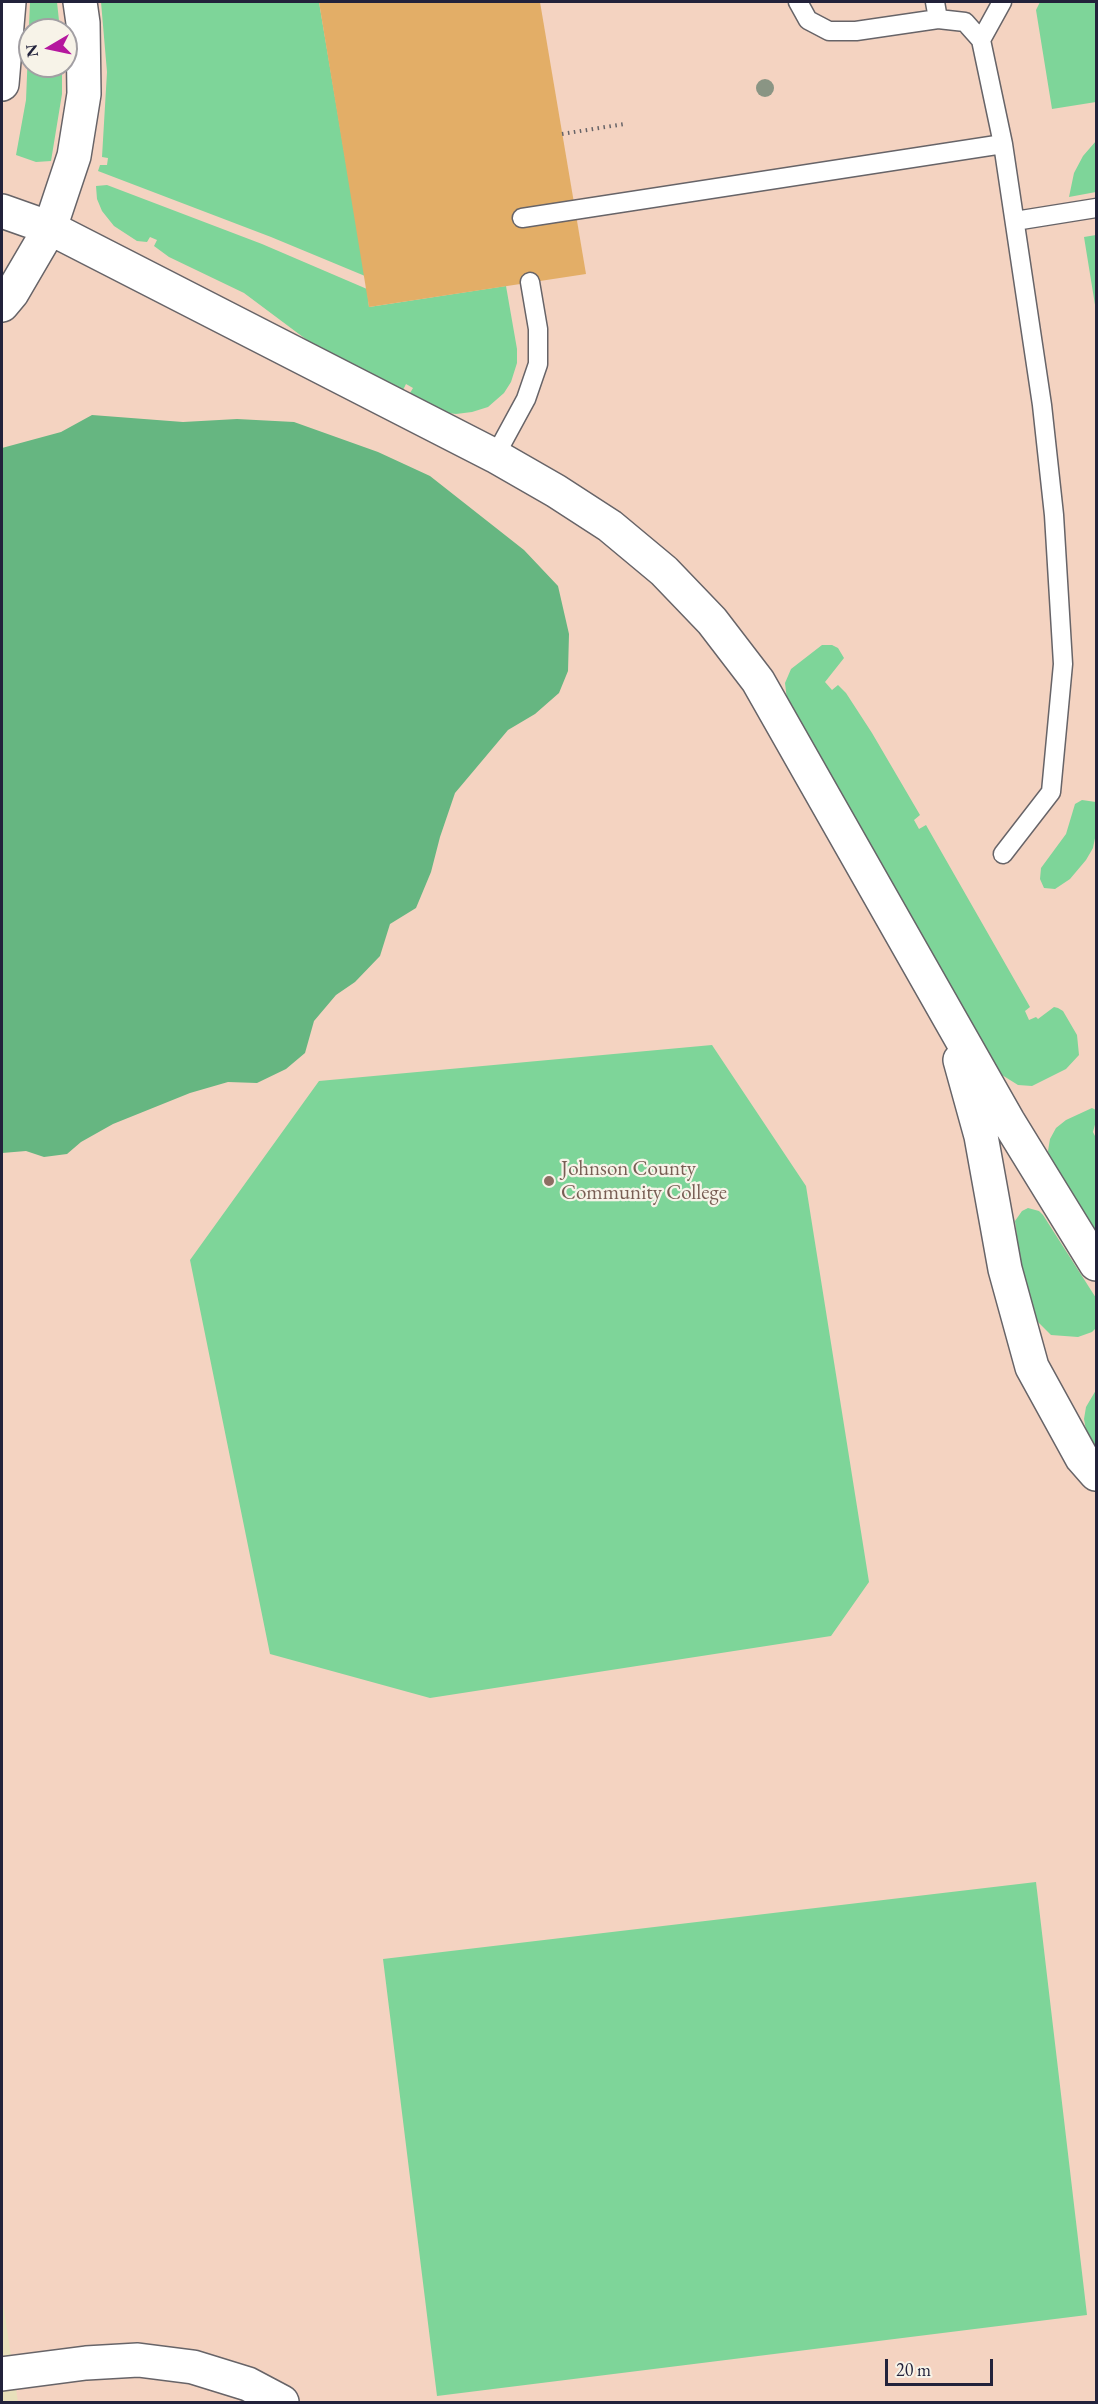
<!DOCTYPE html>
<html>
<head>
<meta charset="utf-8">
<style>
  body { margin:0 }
  #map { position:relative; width:1098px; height:2404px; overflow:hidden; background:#e8e0bb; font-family:"EB Garamond",serif }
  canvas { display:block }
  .frame { position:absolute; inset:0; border:3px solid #22223b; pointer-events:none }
  .north { position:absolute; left:18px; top:18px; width:60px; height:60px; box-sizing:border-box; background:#f7f3e8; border:2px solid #a29fa3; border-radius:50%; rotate:261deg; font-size:16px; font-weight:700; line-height:24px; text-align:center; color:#22223b }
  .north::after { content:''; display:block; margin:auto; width:21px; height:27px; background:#b5179e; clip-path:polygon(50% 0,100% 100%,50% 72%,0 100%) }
  .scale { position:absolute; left:885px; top:2359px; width:108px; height:27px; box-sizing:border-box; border:3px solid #22223b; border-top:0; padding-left:8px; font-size:18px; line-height:21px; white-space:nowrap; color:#22223b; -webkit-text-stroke:4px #f7f3e8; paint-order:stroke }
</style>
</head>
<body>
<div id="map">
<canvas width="1098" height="2404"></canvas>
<div class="frame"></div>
<div class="north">N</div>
<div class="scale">20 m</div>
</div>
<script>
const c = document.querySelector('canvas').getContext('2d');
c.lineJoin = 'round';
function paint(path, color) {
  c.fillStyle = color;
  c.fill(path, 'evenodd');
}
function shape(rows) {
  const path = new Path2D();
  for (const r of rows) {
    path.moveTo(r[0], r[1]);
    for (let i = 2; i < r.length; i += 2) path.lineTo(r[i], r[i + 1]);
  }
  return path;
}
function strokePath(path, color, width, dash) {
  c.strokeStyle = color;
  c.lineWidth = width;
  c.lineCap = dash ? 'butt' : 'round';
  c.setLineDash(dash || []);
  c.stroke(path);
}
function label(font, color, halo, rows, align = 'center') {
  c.font = font + ' "EB Garamond",serif';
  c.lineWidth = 4.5;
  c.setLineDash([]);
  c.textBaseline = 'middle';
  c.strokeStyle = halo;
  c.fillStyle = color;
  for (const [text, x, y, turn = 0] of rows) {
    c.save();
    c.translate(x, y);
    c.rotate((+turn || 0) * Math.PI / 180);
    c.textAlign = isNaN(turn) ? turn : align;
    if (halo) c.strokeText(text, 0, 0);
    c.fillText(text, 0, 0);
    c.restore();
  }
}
paint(shape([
  [2,2,1096,2,1096,2402,18,2402,2,2296],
  [30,30,66,30,66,66,30,66]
]), '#f4d3c1');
paint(shape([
  [30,2,57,2,60,30,30,30,30,66,62,66,62,94,51,161,36,162,16,155,26,100],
  [101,2,319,2,365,276,271,237,98,171,100,165,107,165,108,158,102,157,107,72],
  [1040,2,1096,2,1096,102,1052,109,1036,10],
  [1096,141,1096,192,1069,197,1074,173,1083,156],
  [107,185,262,244,367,289,369,307,506,286,517,349,517,363,511,382,504,393,488,407,472,412,456,414,448,413,427,405,410,393,413,388,406,384,403,390,395,390,323,352,244,293,169,257,154,246,157,240,150,237,147,242,137,241,114,226,102,211,97,199,96,186],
  [1096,235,1096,311,1084,237],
  [822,645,832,645,838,648,844,658,825,682,832,690,838,685,846,693,872,733,920,815,914,820,919,829,926,825,1030,1007,1025,1011,1029,1020,1036,1017,1038,1019,1054,1007,1058,1008,1063,1011,1077,1035,1079,1055,1066,1069,1032,1086,1018,1085,1002,1075,926,943,787,700,785,683,791,669],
  [1082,800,1096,802,1096,833,1093,848,1086,860,1070,879,1055,889,1044,888,1040,879,1041,868,1066,834,1075,804],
  [712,1045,806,1186,869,1582,831,1636,430,1698,270,1654,190,1260,319,1081],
  [1092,1108,1096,1110,1096,1121,1093,1132,1096,1138,1096,1237,1050,1163,1048,1151,1050,1139,1056,1128,1066,1120],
  [1028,1208,1039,1211,1043,1215,1096,1298,1096,1328,1092,1332,1078,1337,1051,1335,1033,1317,1024,1289,1015,1221,1022,1211],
  [1096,1390,1096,1449,1086,1430,1084,1419,1086,1407],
  [1036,1882,1087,2315,437,2396,383,1959]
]), '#7ed599');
paint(shape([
  [92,415,183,422,237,419,294,422,378,452,430,476,524,550,558,586,569,634,568,671,559,693,535,714,508,730,455,793,440,837,431,872,416,908,390,924,380,956,355,982,336,995,314,1021,305,1053,286,1069,257,1083,228,1082,190,1093,113,1124,81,1142,67,1154,44,1157,26,1151,2,1153,2,448,61,432]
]), '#66b681');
paint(shape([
  [319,2,540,2,586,274,369,307]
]), '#e3ae67');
const service = shape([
  [798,2,808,20,829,31,856,31,938,19,965,22,981,40,1003,144,1042,405,1054,515,1063,664,1051,792,1003,854],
  [935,2,938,19],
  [981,40,1002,2],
  [522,218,1003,144],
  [1015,221,1096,208],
  [495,456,526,399,538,364,538,329,530,282]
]);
const minor = shape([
  [2,84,9,2],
  [2,211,50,228,495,456,556,491,610,526,664,571,712,621,758,681,1008,1121,1096,1264],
  [2,305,12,293,50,228,74,156,84,94,83,23,80,2],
  [960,1060,981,1136,1005,1269,1032,1367,1082,1458,1096,1474],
  [2,2374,86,2363,138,2360,193,2367,248,2384,282,2402]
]);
strokePath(service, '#676468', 21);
strokePath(minor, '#676468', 36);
strokePath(shape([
  [562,134,624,124]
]), '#676468', 4, [1.5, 4.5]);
strokePath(service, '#fff', 18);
strokePath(minor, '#fff', 33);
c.fillStyle = '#8a9584';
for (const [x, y] of [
  [765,88]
]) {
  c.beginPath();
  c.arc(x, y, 9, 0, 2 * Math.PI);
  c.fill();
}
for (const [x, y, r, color] of [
  [549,1181,6,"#8d6e63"]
]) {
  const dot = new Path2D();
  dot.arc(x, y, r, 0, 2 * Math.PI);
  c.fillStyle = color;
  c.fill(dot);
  strokePath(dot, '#f7f3e8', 2);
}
label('21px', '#785e54', '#f7f3e8', [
  ["Johnson County",561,1169],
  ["Community College",561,1193]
], 'left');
</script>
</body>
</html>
